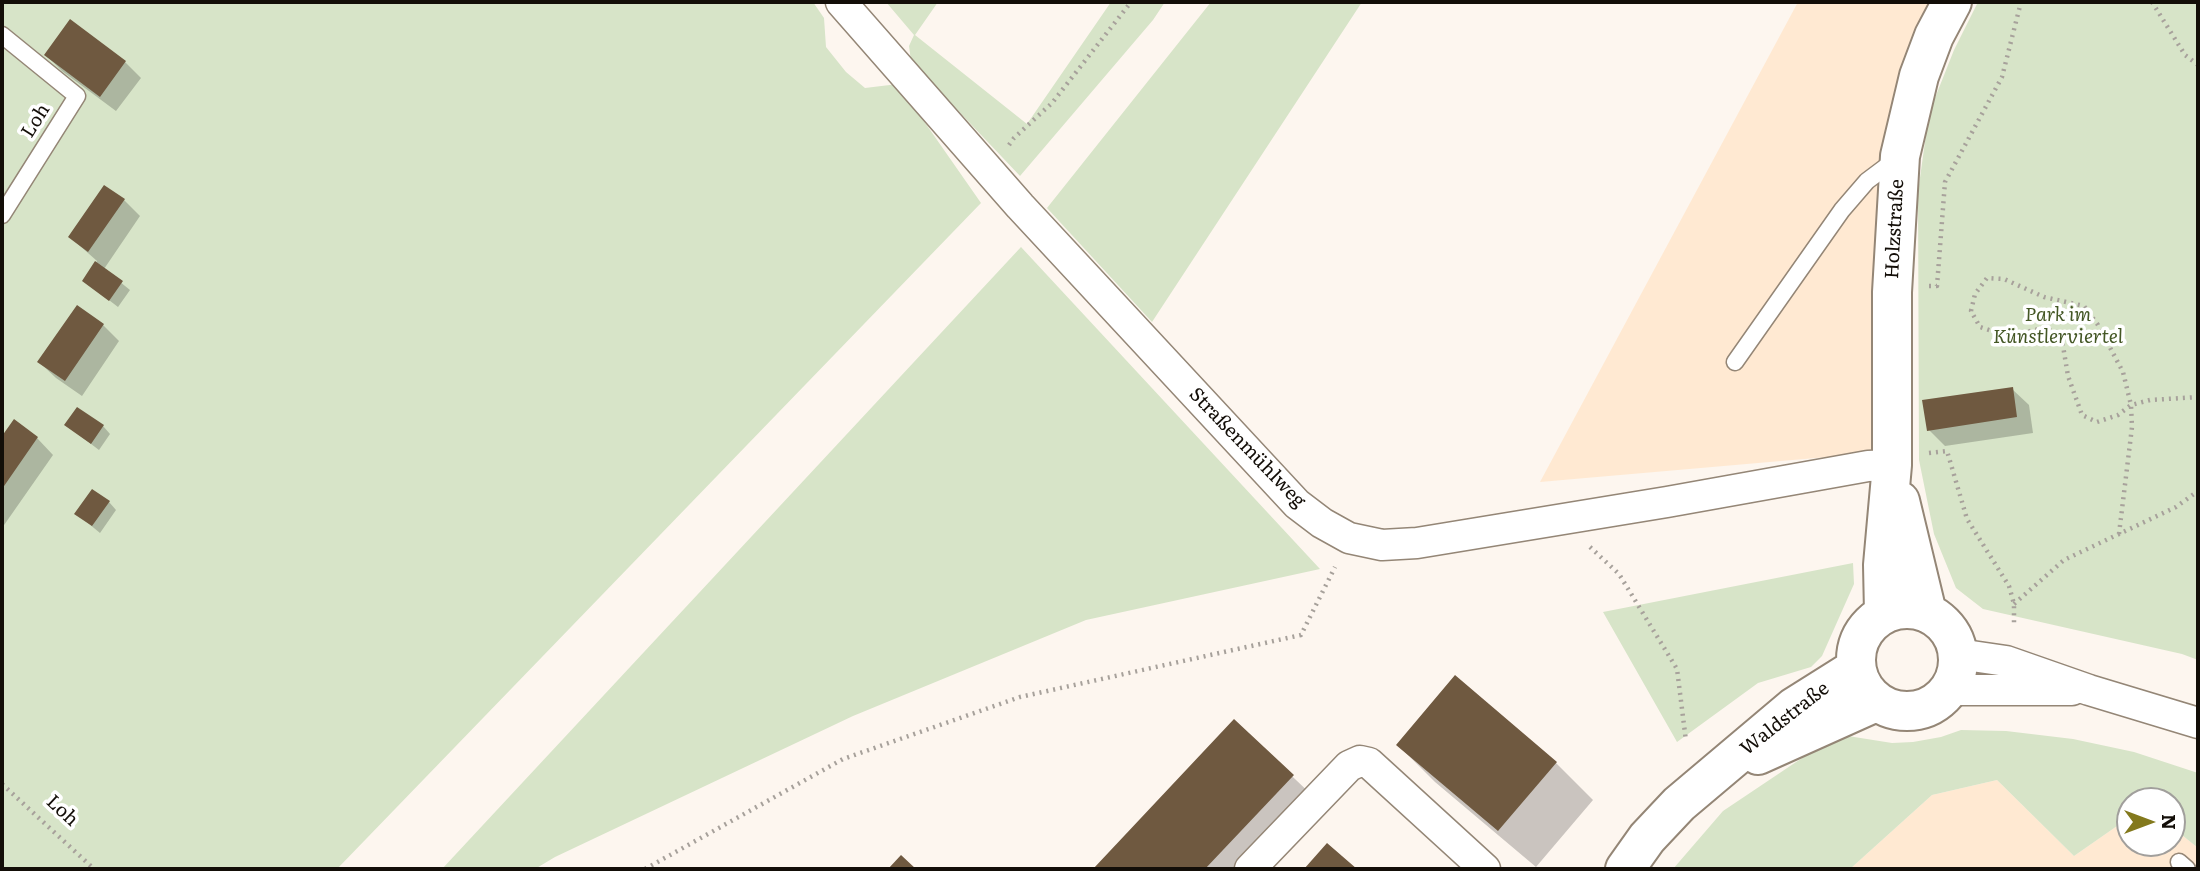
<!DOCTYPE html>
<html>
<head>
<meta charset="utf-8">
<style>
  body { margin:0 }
  #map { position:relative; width:2200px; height:871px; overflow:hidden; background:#fdf6ef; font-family:Literata,serif }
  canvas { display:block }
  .frame { position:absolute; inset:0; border:4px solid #130e08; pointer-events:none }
  .north { position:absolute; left:2116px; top:787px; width:70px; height:70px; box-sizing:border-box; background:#fff; border:2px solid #a19f9c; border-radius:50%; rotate:90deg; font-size:19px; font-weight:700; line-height:28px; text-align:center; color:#130e08 }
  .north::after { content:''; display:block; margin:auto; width:24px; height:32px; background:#83791d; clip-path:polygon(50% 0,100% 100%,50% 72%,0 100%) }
</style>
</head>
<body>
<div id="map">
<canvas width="2200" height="871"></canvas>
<div class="frame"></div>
<div class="north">N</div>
</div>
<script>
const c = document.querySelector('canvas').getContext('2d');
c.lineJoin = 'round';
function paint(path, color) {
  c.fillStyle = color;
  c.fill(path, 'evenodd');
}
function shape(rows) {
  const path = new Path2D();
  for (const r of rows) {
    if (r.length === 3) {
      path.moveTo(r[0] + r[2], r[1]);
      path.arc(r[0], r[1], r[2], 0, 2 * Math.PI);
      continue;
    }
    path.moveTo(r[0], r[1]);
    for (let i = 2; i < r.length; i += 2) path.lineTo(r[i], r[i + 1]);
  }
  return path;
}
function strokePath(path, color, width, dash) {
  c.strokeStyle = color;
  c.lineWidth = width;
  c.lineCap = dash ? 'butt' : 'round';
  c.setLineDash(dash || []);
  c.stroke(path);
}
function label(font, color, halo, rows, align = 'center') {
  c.font = font + ' Literata,serif';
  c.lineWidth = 7;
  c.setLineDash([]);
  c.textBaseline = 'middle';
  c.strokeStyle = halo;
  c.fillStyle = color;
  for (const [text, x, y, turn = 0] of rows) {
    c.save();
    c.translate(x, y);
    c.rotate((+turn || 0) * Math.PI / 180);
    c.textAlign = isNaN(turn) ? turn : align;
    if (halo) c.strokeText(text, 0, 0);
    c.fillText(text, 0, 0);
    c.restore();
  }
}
paint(shape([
  [1798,2,1941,2,1882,160,1875,233,1873,453,1540,482],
  [1997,780,2074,856,2130,817,2130,843,2172,843,2172,827,2198,848,2198,869,1850,869,1932,795]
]), '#ffe9d2');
paint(shape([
  [2,2,813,2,824,18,826,47,846,72,865,88,898,84,981,203,337,869,2,869],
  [886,2,938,2,915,35,1027,124,1111,2,1165,2,1153,20,1020,176,911,61,909,46,914,35],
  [1211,2,1362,2,1152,322,1047,208],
  [1978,2,2198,2,2198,660,2182,654,1983,609,1956,588,1934,534,1919,460,1918,192,1929,113,1954,50],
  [1021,247,1320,569,1086,620,853,716,555,857,535,869,442,869],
  [1853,563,1854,584,1822,656,1811,667,1758,683,1677,742,1603,612],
  [1961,730,2006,731,2073,739,2134,752,2198,773,2198,848,2172,827,2172,801,2130,801,2130,817,2074,856,1997,780,1932,795,1850,869,1673,869,1723,811,1820,746,1848,736,1892,743,1913,742,1941,737]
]), '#d7e4c8');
paint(shape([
  [46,55,125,62,141,78,116,111,62,71],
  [124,200,140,216,104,269,130,290,118,307,84,281,97,261,70,237],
  [78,307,103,325,119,341,82,396,56,378,39,362],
  [2012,389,2029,405,2033,433,1945,446,1929,430],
  [14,422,37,438,53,455,2,528,2,440],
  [66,425,103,426,110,434,99,450],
  [109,502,116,510,100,533,77,514],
  [1455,677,1556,763,1593,800,1536,867,1435,782,1398,745],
  [1234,721,1316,799,1236,869,1095,869]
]), '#0003');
paint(shape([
  [70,19,126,61,100,97,44,55],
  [104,185,125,199,88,252,68,237],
  [95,261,123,281,109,301,82,281],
  [77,305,104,324,65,381,37,362],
  [2013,387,2017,417,1927,431,1922,400],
  [77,407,104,425,91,444,64,425],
  [14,419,38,437,2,489,2,436],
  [92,489,110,501,92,526,74,514],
  [1455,675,1557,762,1498,831,1396,745],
  [1234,719,1294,775,1205,869,1093,869],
  [1327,843,1357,869,1304,869],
  [901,855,916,869,888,869]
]), '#6f5940');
const lane = shape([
  [2,35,77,96,2,215],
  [1735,362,1842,210,1867,181,1895,160],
  [2179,862,2187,869]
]);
const street = shape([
  [841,2,1020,206,1297,504,1322,523,1349,538,1382,545,1417,543,1667,502,1868,466,1892,465],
  [1958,654,2006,661,2089,690,2198,723],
  [1949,690,2072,690],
  [1250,869,1349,766,1360,761,1369,763,1485,869]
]);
const secondary = shape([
  [1900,501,1927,613],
  [1907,660,51],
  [1884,613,1883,565,1892,465,1892,292,1900,156,1919,76,1934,36,1952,2],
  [1758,755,1876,702],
  [1625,869,1647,838,1679,804,1794,707,1856,668]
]);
strokePath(lane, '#948676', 19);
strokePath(street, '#948676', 33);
strokePath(secondary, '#948676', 42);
strokePath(shape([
  [2152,2,2185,55,2198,65],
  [1009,145,1014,138,1052,103,1131,2],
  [1929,286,1937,286,1945,182,2002,77,2021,2],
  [1929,453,1947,451,1967,519,2009,586,2014,604,2014,626],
  [2119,534,2132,427,2131,405,2123,372,2098,325,2084,306,2044,297,2004,279,1987,278,1975,294,1971,311,1980,327,1998,333,2026,332,2044,328,2056,332,2062,340,2068,376,2082,415,2097,422,2118,415,2131,405,2150,400,2198,397],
  [1590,547,1619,574,1677,669,1686,741],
  [2014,604,2064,560,2176,507,2198,491],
  [2,784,94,869],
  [645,869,843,759,1020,697,1301,635,1335,567]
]), '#a7a19b', 4.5, [2, 5]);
strokePath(lane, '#fff', 16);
strokePath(street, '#fff', 30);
strokePath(secondary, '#fff', 38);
label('19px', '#130e08', '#fff', [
  ["Loh",36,121,-58],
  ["Holzstraße",1895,229,-87],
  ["Straßenmühlweg",1247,448,46],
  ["Waldstraße",1785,719,-38],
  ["Loh",62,811,43]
]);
label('italic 19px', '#445725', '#fff', [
  ["Park im",2058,315],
  ["Künstlerviertel",2058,337]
]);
</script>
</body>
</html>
